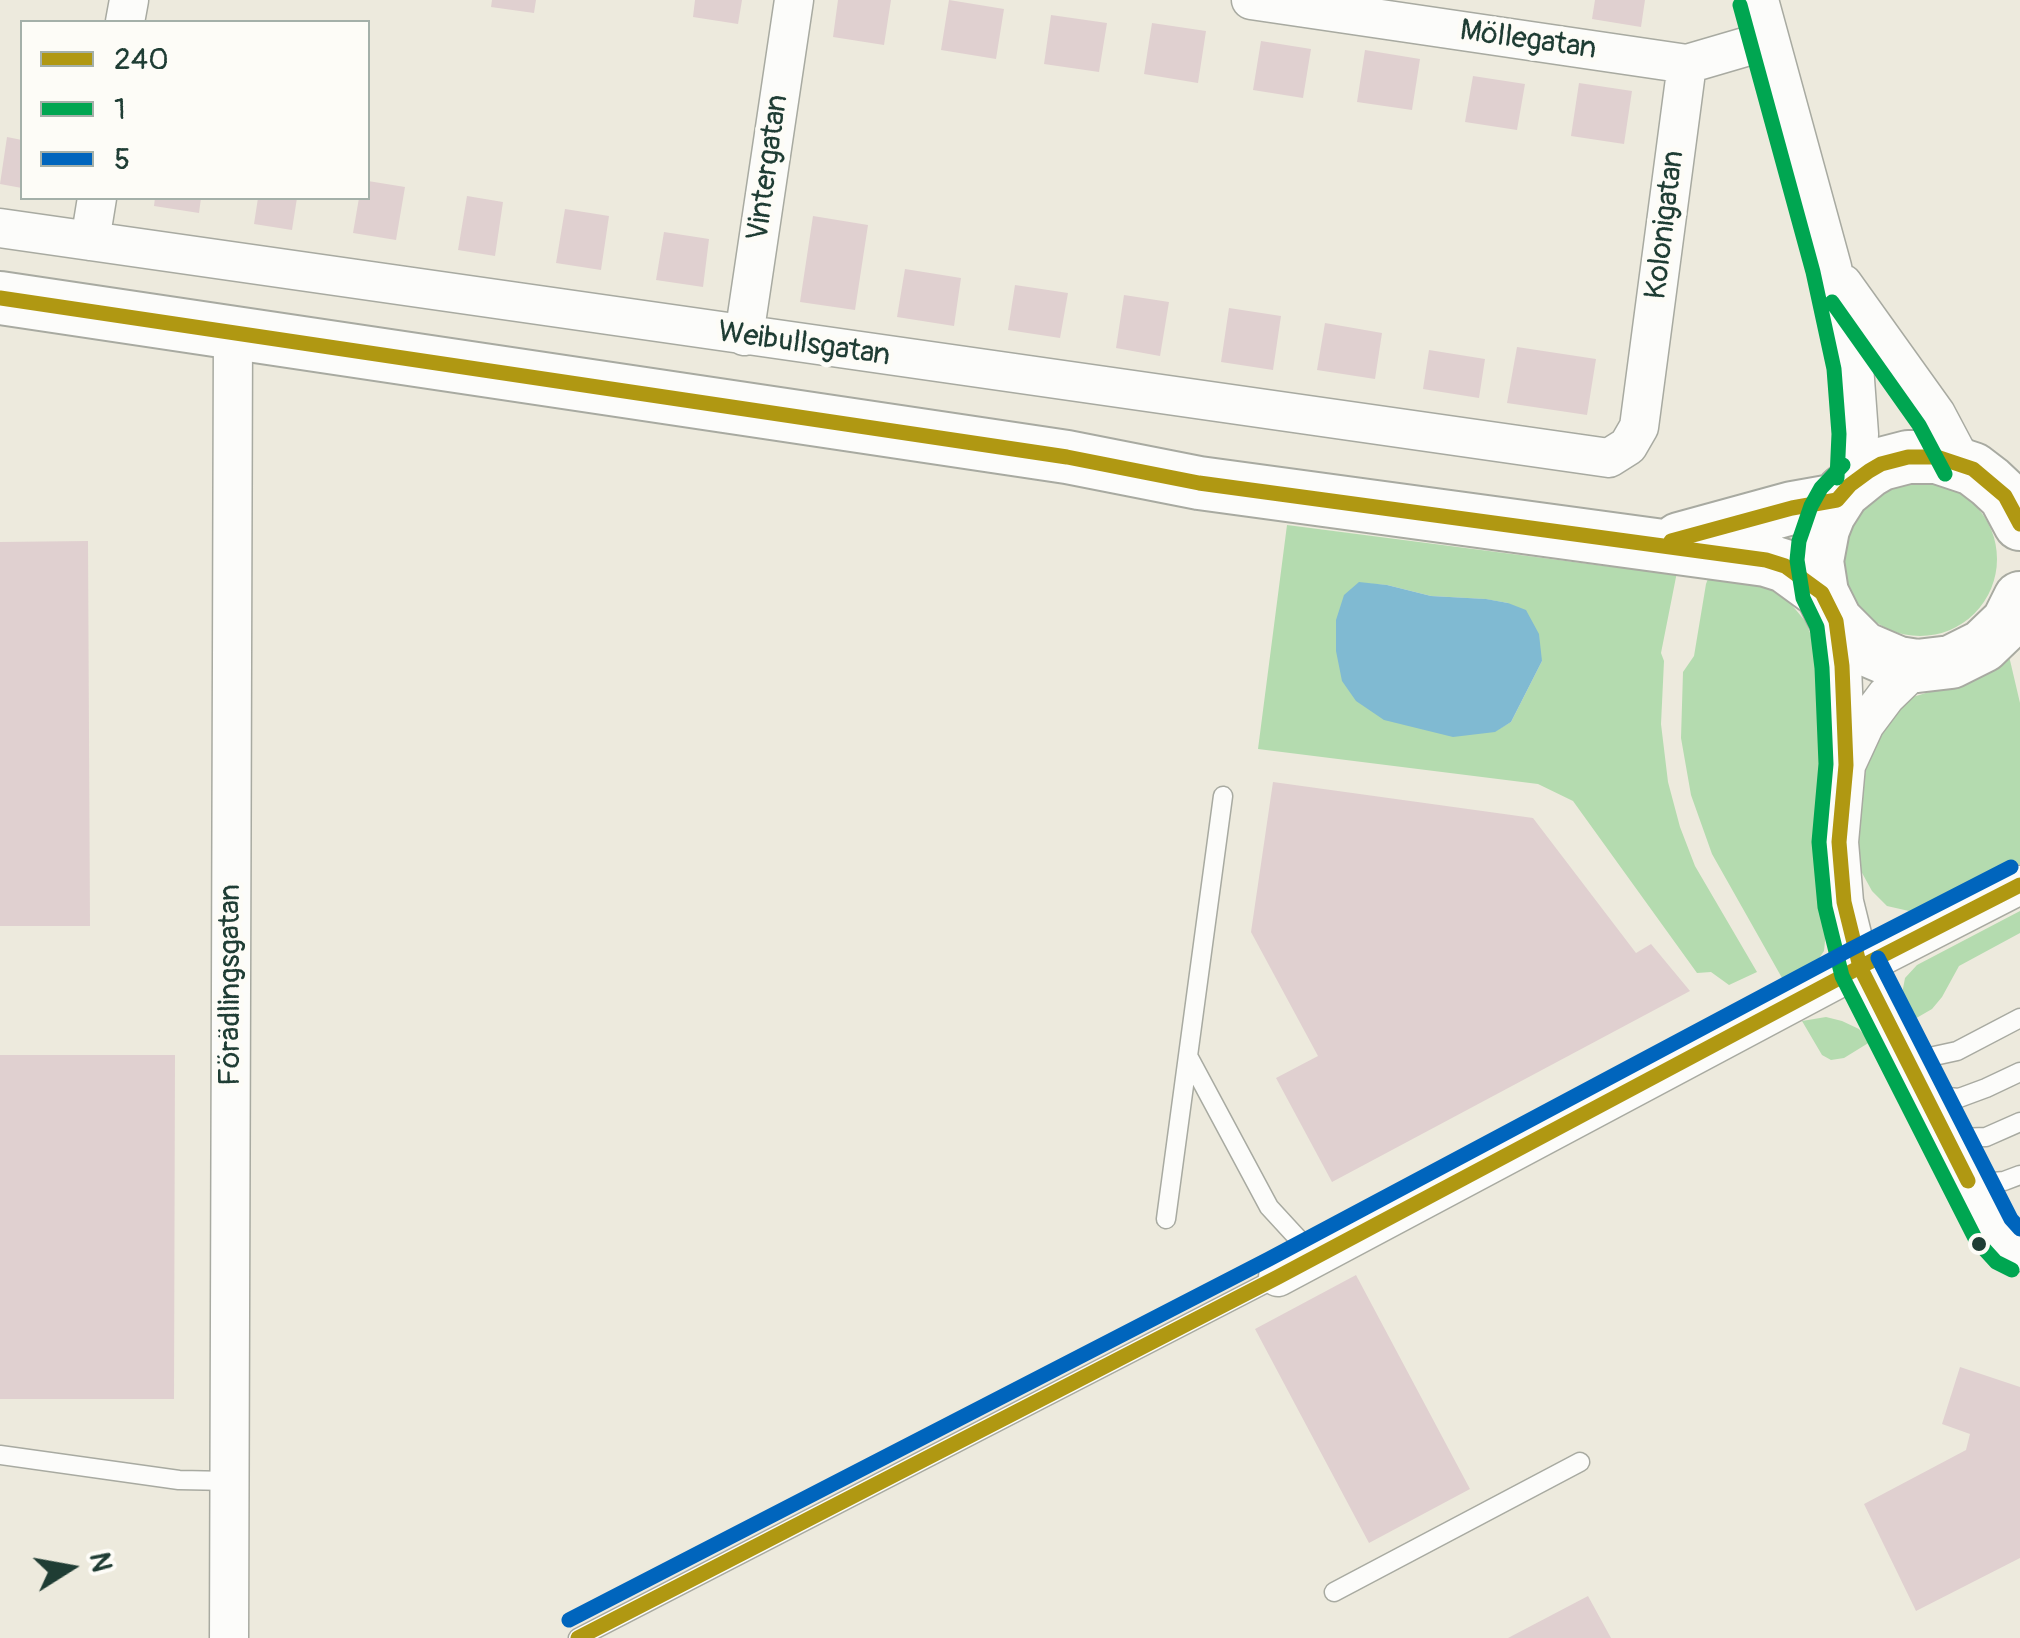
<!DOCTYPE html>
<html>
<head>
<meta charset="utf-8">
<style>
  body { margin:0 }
  #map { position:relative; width:2020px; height:1638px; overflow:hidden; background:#edeadd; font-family:Pangolin,sans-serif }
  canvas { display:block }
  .legend { position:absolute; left:20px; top:20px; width:350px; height:180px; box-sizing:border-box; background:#fdfcf7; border:2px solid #a4b0a9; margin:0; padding:12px 18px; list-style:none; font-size:30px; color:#1f3d34 }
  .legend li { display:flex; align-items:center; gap:20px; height:50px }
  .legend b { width:50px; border:2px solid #a4b0a9 }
  .north { position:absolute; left:20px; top:1518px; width:100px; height:100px; -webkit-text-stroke:8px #fdfcf7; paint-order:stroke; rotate:79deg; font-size:28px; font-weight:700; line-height:40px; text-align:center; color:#1f3d34 }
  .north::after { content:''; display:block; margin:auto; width:35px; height:45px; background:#1f3d34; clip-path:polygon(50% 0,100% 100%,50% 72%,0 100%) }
</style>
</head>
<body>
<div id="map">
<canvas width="2020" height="1638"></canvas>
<ul class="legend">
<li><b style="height:12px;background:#b09812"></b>240</li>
<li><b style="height:12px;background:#00a651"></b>1</li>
<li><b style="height:12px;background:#0065bd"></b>5</li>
</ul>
<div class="north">N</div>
</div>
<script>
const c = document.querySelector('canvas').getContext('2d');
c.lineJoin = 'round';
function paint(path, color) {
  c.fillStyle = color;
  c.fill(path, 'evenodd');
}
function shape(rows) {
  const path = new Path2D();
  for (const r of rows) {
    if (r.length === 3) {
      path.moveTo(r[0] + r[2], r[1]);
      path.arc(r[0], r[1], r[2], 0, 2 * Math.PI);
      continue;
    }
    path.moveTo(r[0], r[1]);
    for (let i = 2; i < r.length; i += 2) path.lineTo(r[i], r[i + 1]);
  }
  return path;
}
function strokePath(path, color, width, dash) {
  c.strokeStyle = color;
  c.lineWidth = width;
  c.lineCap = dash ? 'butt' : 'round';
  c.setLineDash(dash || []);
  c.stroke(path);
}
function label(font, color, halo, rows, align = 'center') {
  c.font = font + ' Pangolin,sans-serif';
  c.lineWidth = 10;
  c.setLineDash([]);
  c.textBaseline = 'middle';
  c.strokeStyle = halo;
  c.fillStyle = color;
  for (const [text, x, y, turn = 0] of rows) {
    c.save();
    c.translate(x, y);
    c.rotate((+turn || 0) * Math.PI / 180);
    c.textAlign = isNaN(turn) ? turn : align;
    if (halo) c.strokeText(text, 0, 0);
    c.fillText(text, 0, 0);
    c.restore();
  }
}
paint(shape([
  [1920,559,77],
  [1287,525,1605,566,1677,572,1661,653,1664,661,1661,724,1668,782,1680,827,1695,866,1757,972,1729,985,1711,972,1697,973,1573,801,1538,784,1258,749],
  [1359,583,1387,585,1431,596,1485,599,1508,603,1542,661,1511,722,1495,731],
  [1712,568,1781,592,1806,622,1816,649,1826,728,1819,856,1826,931,1824,951,1811,970,1798,980,1786,985,1712,854,1691,795,1681,738,1683,672,1694,656,1706,584],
  [2009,656,2020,703,2020,864,1934,909,1909,911,1887,906,1872,891,1861,871,1858,837,1866,766,1882,722,1906,699,1949,686],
  [2020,911,2020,933,1959,966,1942,997,1932,1009,1913,1020,1906,1007,1902,994,1905,978,1917,965],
  [1826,1017,1842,1021,1859,1029,1870,1042,1844,1058,1831,1060,1822,1055,1802,1021]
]), '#b4dbaf');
paint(shape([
  [1359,582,1387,585,1431,596,1486,599,1508,603,1526,610,1539,634,1542,661,1511,722,1495,732,1453,737,1384,720,1356,701,1342,681,1336,651,1336,620,1344,595]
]), '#80bad2');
paint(shape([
  [492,0,536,0,534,13,491,7],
  [695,0,742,0,738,24,693,17],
  [838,0,891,0,884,45,833,37],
  [949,0,1004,9,996,59,941,50],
  [1595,0,1645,0,1641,27,1592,19],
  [1051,15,1107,23,1099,72,1044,64],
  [1152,23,1206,31,1198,83,1144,74],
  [1261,41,1311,49,1303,98,1253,90],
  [1365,50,1420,59,1412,110,1357,102],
  [1473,76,1525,84,1517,130,1465,122],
  [1579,83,1632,91,1624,144,1571,136],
  [7,137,22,140,22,188,0,184],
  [368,181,405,187,396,240,353,233,359,198,368,198],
  [467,196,503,202,495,256,458,250],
  [155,198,201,198,199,213,154,206],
  [258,198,297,198,292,230,254,224],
  [565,209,609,216,601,270,556,263],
  [813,216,868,225,855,310,800,302],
  [664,232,709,239,703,287,656,280],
  [905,269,961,278,954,326,897,317],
  [1015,285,1068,293,1060,338,1008,330],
  [1124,295,1169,302,1160,356,1116,348],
  [1229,308,1281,316,1273,370,1221,362],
  [1325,323,1382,333,1375,379,1317,370],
  [1517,347,1596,359,1587,415,1507,403],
  [1429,350,1485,359,1479,398,1423,389],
  [88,541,90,926,0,926,0,542],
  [1273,782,1533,818,1636,953,1651,944,1690,991,1332,1182,1276,1078,1318,1056,1251,932],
  [0,1055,175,1055,174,1399,0,1399],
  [1356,1275,1470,1489,1369,1543,1255,1329],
  [1960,1367,2020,1387,2020,1558,1916,1611,1864,1504,1966,1450,1970,1434,1942,1424],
  [1588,1596,1611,1638,1508,1638]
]), '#e0d0d0');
const service = shape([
  [1908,1054,1925,1058,1957,1051,2020,1018],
  [1188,1056,1269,1207,1315,1257],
  [1927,1092,1936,1096,1959,1098,1986,1088,2020,1072],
  [1945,1133,1958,1138,1986,1137,2020,1122],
  [1969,1181,1982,1183,2004,1181,2020,1175],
  [1166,1219,1223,796],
  [0,1455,179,1480,230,1481],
  [1334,1592,1580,1462],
  [578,1638,1278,1277]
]);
const minor = shape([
  [1251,0,1687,64],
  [1759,0,1832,267,1854,366,1859,434,1857,479],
  [125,22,129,0],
  [0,228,1609,458,1628,446,1639,427,1687,64,1769,40],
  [90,241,97,198],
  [1843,284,1936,414,1963,465],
  [744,336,794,0],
  [1836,621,1842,666,1846,765,1839,842,1844,902,1860,967,1994,1231,2009,1247,2020,1252],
  [1847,763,1865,724,1886,696,1917,666],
  [1278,1277,1860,967,2020,885],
  [229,1638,233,333]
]);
const secondary = shape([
  [0,298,1067,457,1199,483,1766,560,1785,566,1822,593],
  [2020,524,2005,496,1990,482,1973,469,1937,457,1908,457,1881,464,1869,471,1843,492,1829,514,1823,529,1817,561,1822,593,1836,621,1863,648,1898,663,1917,666,1951,662,1983,646,2008,622,2020,598],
  [1679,539,1792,508,1837,500]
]);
strokePath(service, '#a8aaa1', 21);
strokePath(minor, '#a8aaa1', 41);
strokePath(secondary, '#a8aaa1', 56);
strokePath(service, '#fcfcfa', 18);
strokePath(minor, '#fcfcfa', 38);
strokePath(secondary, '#fcfcfa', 52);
strokePath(shape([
  [0,298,1067,457,1199,483,1766,560,1785,566,1822,593,1836,621,1842,666,1846,765,1839,842,1844,902,1860,967,1968,1181],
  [1671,541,1792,508,1837,500,1850,485,1869,471,1881,464,1908,457,1937,457,1973,469,2005,496,2020,524],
  [578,1638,1278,1277,1860,967,2020,885]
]), '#b09812', 15);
strokePath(shape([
  [1740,5,1813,272,1834,369,1839,434,1837,478],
  [1832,302,1919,425,1945,474],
  [1843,465,1821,488,1811,506,1799,541,1797,560,1803,598,1817,627,1822,668,1826,764,1819,842,1825,907,1842,976,1976,1240,1996,1262,2012,1270]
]), '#00a651', 15);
strokePath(shape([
  [1878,958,2011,1219,2020,1229],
  [569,1620,1269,1259,1851,949,2011,867]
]), '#0065bd', 15);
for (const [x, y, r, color] of [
  [1979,1244,9,"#1f3d34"]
]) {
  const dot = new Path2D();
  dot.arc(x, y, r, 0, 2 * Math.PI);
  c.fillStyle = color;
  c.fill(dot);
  strokePath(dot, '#fdfcf7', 4);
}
label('30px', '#1f3d34', '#fdfcf7', [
  ["Möllegatan",1528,41,8],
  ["Vintergatan",769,168,-82],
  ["Kolonigatan",1666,225,-83],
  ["Weibullsgatan",804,345,8],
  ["Förädlingsgatan",231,985,-90]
]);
</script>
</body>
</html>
